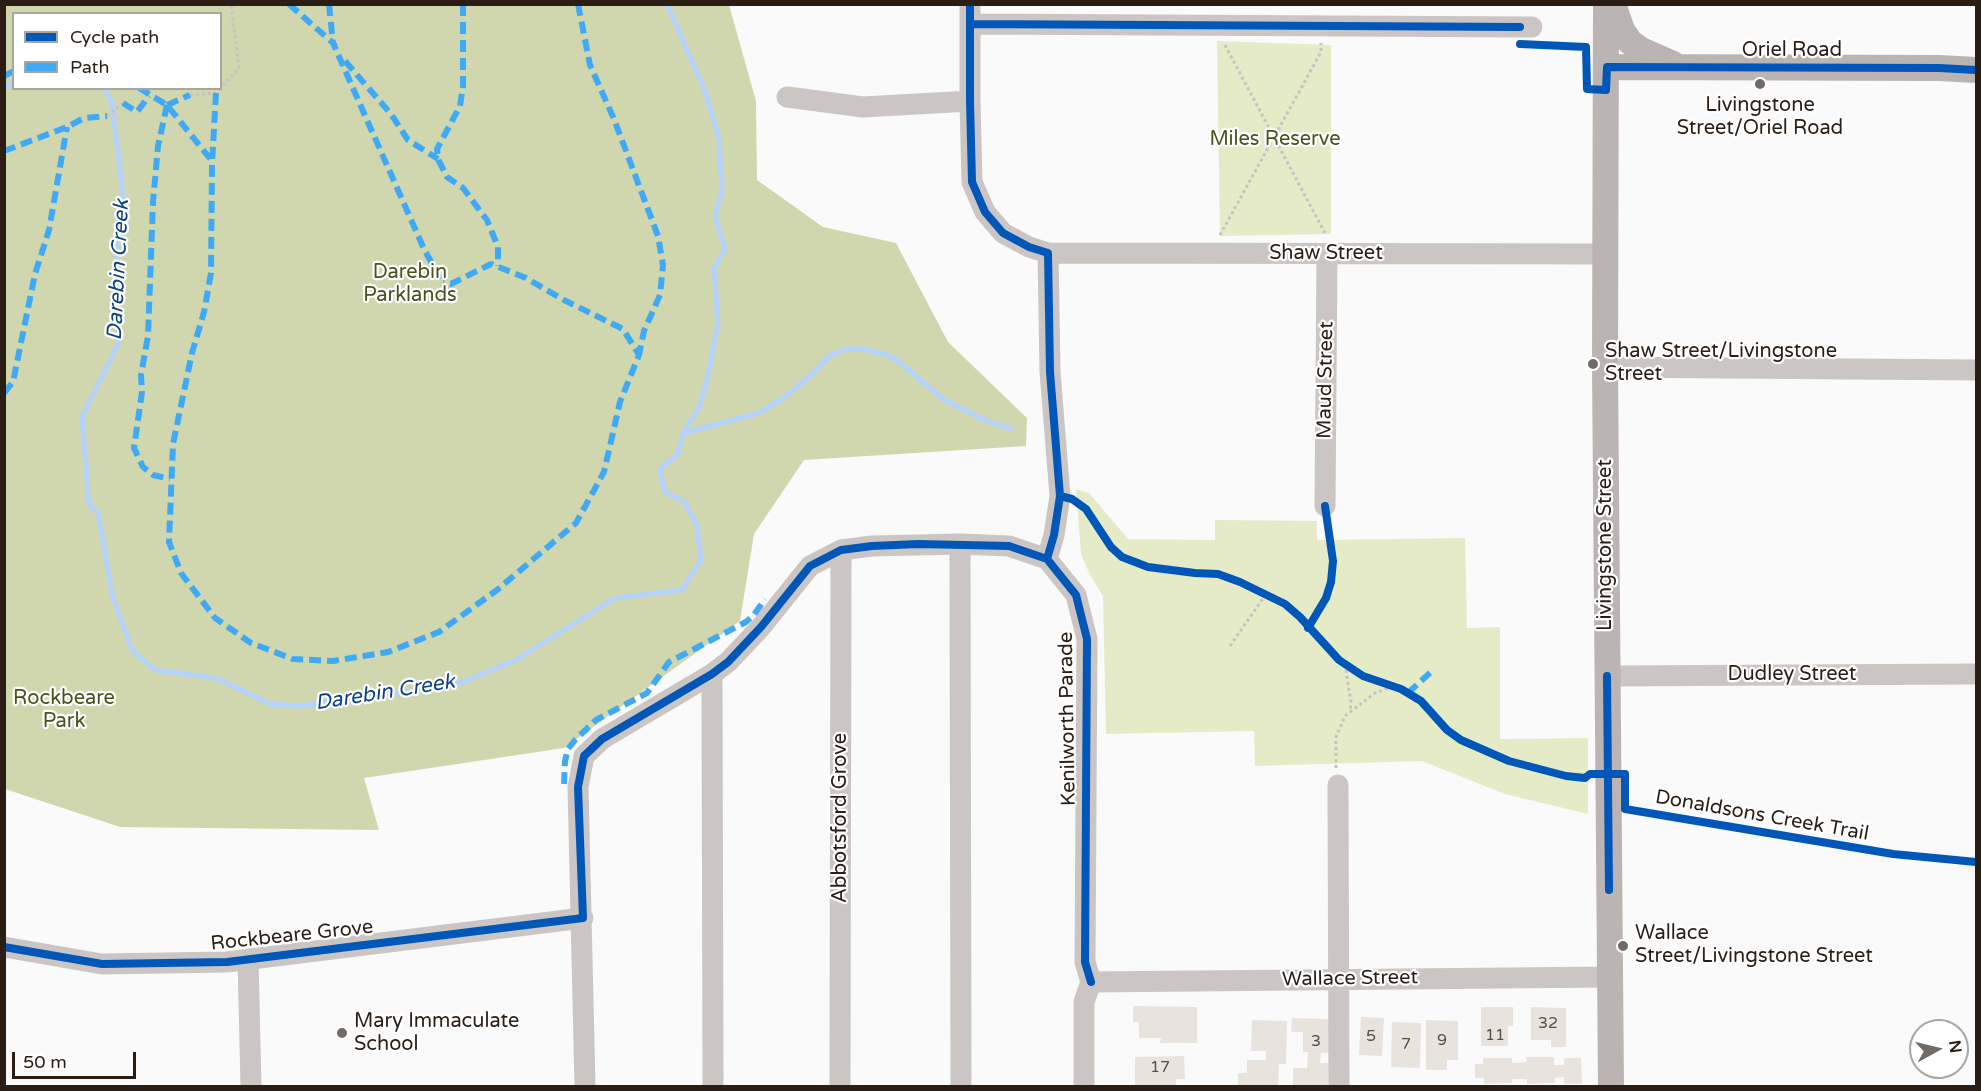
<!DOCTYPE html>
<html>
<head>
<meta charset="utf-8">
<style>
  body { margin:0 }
  #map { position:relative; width:1981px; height:1091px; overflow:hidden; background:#fafafa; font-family:"Varela Round",sans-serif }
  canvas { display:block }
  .frame { position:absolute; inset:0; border:6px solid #291d14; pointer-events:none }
  .legend { position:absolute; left:12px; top:12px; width:210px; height:78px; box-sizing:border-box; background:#fff; border:2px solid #a9a5a1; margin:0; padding:8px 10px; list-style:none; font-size:18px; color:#291d14 }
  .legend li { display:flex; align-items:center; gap:12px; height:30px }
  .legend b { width:30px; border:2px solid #a9a5a1 }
  .north { position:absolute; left:1909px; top:1019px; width:60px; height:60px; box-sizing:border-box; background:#fff; border:2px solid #a9a5a1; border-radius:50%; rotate:82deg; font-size:16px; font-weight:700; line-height:24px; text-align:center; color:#291d14 }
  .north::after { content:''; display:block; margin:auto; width:21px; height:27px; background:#726a64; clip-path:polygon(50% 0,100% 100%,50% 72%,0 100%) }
  .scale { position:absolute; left:12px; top:1052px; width:124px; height:27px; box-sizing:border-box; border:3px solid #291d14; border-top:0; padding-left:8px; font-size:18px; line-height:21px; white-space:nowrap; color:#291d14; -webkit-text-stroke:4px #fff; paint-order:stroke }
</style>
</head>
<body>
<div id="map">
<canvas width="1981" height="1091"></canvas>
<div class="frame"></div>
<ul class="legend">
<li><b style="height:8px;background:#0057b8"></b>Cycle path</li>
<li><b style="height:8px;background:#3fa9f5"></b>Path</li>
</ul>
<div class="north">N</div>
<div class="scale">50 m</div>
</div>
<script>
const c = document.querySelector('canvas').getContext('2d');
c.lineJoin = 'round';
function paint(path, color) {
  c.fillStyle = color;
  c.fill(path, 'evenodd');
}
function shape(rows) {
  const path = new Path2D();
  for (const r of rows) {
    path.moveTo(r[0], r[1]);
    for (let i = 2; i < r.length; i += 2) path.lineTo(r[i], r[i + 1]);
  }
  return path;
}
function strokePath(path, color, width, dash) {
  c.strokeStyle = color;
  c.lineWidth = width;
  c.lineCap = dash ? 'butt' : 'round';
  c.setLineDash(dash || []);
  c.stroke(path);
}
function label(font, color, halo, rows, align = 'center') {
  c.font = font + ' "Varela Round",sans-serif';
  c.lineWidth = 4.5;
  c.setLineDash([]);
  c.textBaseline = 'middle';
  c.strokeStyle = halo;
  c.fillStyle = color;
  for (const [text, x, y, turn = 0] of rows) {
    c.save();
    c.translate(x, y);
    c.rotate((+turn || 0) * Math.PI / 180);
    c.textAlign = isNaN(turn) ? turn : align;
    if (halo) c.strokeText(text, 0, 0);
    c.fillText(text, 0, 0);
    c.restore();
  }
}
paint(shape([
  [1217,41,1331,45,1331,234,1220,236],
  [1076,489,1089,493,1128,539,1215,540,1215,520,1317,521,1317,540,1465,538,1467,628,1500,627,1500,739,1588,738,1588,814,1505,794,1422,761,1255,766,1254,731,1106,734,1103,596,1090,575,1081,554]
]), '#e5ebc7');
paint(shape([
  [4,5,729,5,756,101,757,180,823,227,896,243,948,342,1027,418,1026,446,804,460,754,534,740,621,564,748,364,778,379,830,120,827,5,789],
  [14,14,220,14,220,88,14,88]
]), '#d0d7af');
strokePath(shape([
  [4,87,14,82],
  [104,88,112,103,123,195,117,231,118,344,82,417,89,504,98,513,113,597,132,650,155,670,216,678,270,704,300,706,456,685,516,660,615,598,682,590,701,560,697,525,684,501,665,493,660,469,678,454,683,433,700,406,707,380,718,323,714,268,725,249,715,215,722,192,719,139,705,91,667,4],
  [684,433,759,413,782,399,811,375,831,355,847,349,863,349,887,355,897,360,943,399,982,419,1012,429]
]), '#b4d2fc', 5);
paint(shape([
  [1133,1006,1197,1007,1197,1043,1160,1043,1161,1038,1139,1038,1139,1022,1133,1022],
  [1481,1007,1513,1007,1513,1026,1508,1026,1508,1046,1481,1046],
  [1531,1007,1566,1008,1566,1047,1551,1047,1551,1040,1531,1040],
  [1361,1017,1384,1018,1382,1056,1359,1055],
  [1292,1018,1330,1019,1329,1053,1321,1053,1320,1063,1329,1063,1328,1086,1293,1086,1293,1068,1307,1068,1308,1052,1303,1052,1303,1032,1291,1032],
  [1252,1020,1287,1021,1286,1064,1279,1064,1278,1086,1238,1086,1238,1073,1247,1073,1247,1060,1266,1060,1266,1051,1251,1051],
  [1426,1020,1458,1021,1458,1060,1447,1060,1447,1070,1426,1070],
  [1392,1022,1421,1023,1420,1068,1391,1067],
  [1184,1056,1185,1079,1176,1079,1176,1086,1135,1086,1135,1057],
  [1526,1057,1554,1057,1554,1065,1564,1065,1564,1058,1581,1058,1582,1084,1564,1084,1564,1077,1555,1078,1555,1083,1527,1084,1527,1079,1512,1079,1512,1083,1484,1084,1484,1078,1475,1078,1475,1064,1483,1064,1483,1058,1512,1058,1512,1063,1527,1062]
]), '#e9e3de');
strokePath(shape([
  [1225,45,1326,235],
  [190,95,216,93,239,68,231,4],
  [107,116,123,103],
  [1220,235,1321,52,1321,43],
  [1230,646,1266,594],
  [1345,664,1351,702,1350,711],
  [1336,768,1336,737,1345,716,1375,693,1391,687]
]), '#c6c2c1', 3, [3, 3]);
strokePath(shape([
  [970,4,970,101,972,182,985,212,1003,233,1029,247,1048,253,1605,254],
  [970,24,1532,27],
  [787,97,863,107,970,101],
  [1605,367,1976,370],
  [1325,506,1327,254],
  [960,544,961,1086],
  [1047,559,1076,595,1087,639,1085,962,1091,982,1084,1002,1084,1086],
  [1047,559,1054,535,1060,496,1050,372,1048,253],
  [712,674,713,1086],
  [1607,676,1976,674],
  [1338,785,1339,1086],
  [4,947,102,964,227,962,583,918],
  [248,960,251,1086],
  [1091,982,1610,977],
  [585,1086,578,787,584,756,602,739,712,674,728,662,761,627,810,566,841,550,872,546,960,544,1009,546,1047,559],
  [840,1086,841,550]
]), '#cbc6c4', 21);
strokePath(shape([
  [1606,4,1605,367,1611,1086],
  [1613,4,1622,30,1630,42,1641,50,1673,64],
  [1607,67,1939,68,1976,70]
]), '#bcb4b3', 26);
strokePath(shape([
  [289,4,333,43,424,249,449,295],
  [329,4,333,43,335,46],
  [463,4,463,86,460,106,437,149,438,159,447,177,463,188,487,220,498,247,498,266],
  [578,4,590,65,614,119,658,236,663,265,660,295,644,331,639,355],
  [345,61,391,114,408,140,438,159],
  [4,76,14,71],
  [139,88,167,105,212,161],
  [216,93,212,165,211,273,204,312,192,353,173,444,169,542,181,573,215,618,251,643,293,659,333,661,388,652,439,632,497,590,576,523,604,472,620,402,639,355,623,329,564,300,526,278,491,264,451,284,443,282],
  [123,103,137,112,149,96],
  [167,105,158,146,153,202,148,336,141,375,142,392,134,448,143,467,153,475,170,479],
  [167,105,190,95],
  [4,151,67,127,84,118,107,116],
  [4,393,13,382,35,274,49,230,67,127],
  [1408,693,1433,670],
  [564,784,565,761,568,749,575,740,596,720,647,693,669,662,746,622,753,616,765,599]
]), '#3fa9f5', 6, [12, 6]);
strokePath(shape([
  [970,4,970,101,972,182,985,212,1003,233,1029,247,1048,253,1050,372,1060,496,1054,535,1047,559],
  [970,24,1520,27],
  [1520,44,1586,47,1587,89,1606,90,1607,67,1939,68,1976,70],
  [1060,496,1072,499,1086,509,1111,547,1122,557,1148,567,1195,573,1218,574,1240,582,1285,604,1300,617,1339,660,1363,676,1401,689,1421,701,1447,730,1461,740,1509,761,1566,776,1585,778,1590,774,1625,774,1625,809,1893,854,1976,862],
  [1047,559,1076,595,1087,639,1085,962,1091,982],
  [1308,628,1326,598,1331,582,1333,561,1325,506],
  [1607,676,1609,890],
  [4,947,102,964,227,962,583,918,578,787,584,756,602,739,712,674,728,662,761,627,810,566,841,550,872,546,918,544,1009,546,1047,559]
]), '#0057b8', 8);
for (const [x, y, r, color] of [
  [1760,84,6,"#726a64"],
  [1593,364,6,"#726a64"],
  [1623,946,6,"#726a64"],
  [342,1033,6,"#726a64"]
]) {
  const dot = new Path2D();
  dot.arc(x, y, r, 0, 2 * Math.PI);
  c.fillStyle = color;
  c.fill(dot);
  strokePath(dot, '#fff', 2);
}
label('16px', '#594e46', null, [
  ["32",1548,1024],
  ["11",1495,1036],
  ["5",1371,1037],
  ["9",1442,1041],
  ["3",1316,1042],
  ["7",1406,1045],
  ["17",1160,1068]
]);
label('20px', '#291d14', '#fff', [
  ["Oriel Road",1792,51],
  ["Shaw Street",1326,254],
  ["Maud Street",1326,380,-89],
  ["Livingstone Street",1606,545,-90],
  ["Dudley Street",1792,675],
  ["Kenilworth Parade",1068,719,-91],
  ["Donaldsons Creek Trail",1762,816,10],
  ["Abbotsford Grove",841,818,-90],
  ["Rockbeare Grove",292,936,-6],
  ["Wallace Street",1350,979,-1]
]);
label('20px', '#291d14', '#fff', [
  ["Livingstone",1760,106,"center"],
  ["Street/Oriel Road",1760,129,"center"],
  ["Shaw Street/Livingstone",1605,352],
  ["Street",1605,375],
  ["Wallace",1635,934],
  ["Street/Livingstone Street",1635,957],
  ["Mary Immaculate",354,1022],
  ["School",354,1045]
], 'left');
label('20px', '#4a521c', '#fff', [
  ["Miles Reserve",1275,140],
  ["Darebin",410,273],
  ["Parklands",410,296],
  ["Rockbeare",64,699],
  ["Park",64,722]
]);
label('italic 21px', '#0a4186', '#fff', [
  ["Darebin Creek",119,270,-87],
  ["Darebin Creek",385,693,-9]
]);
</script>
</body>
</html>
